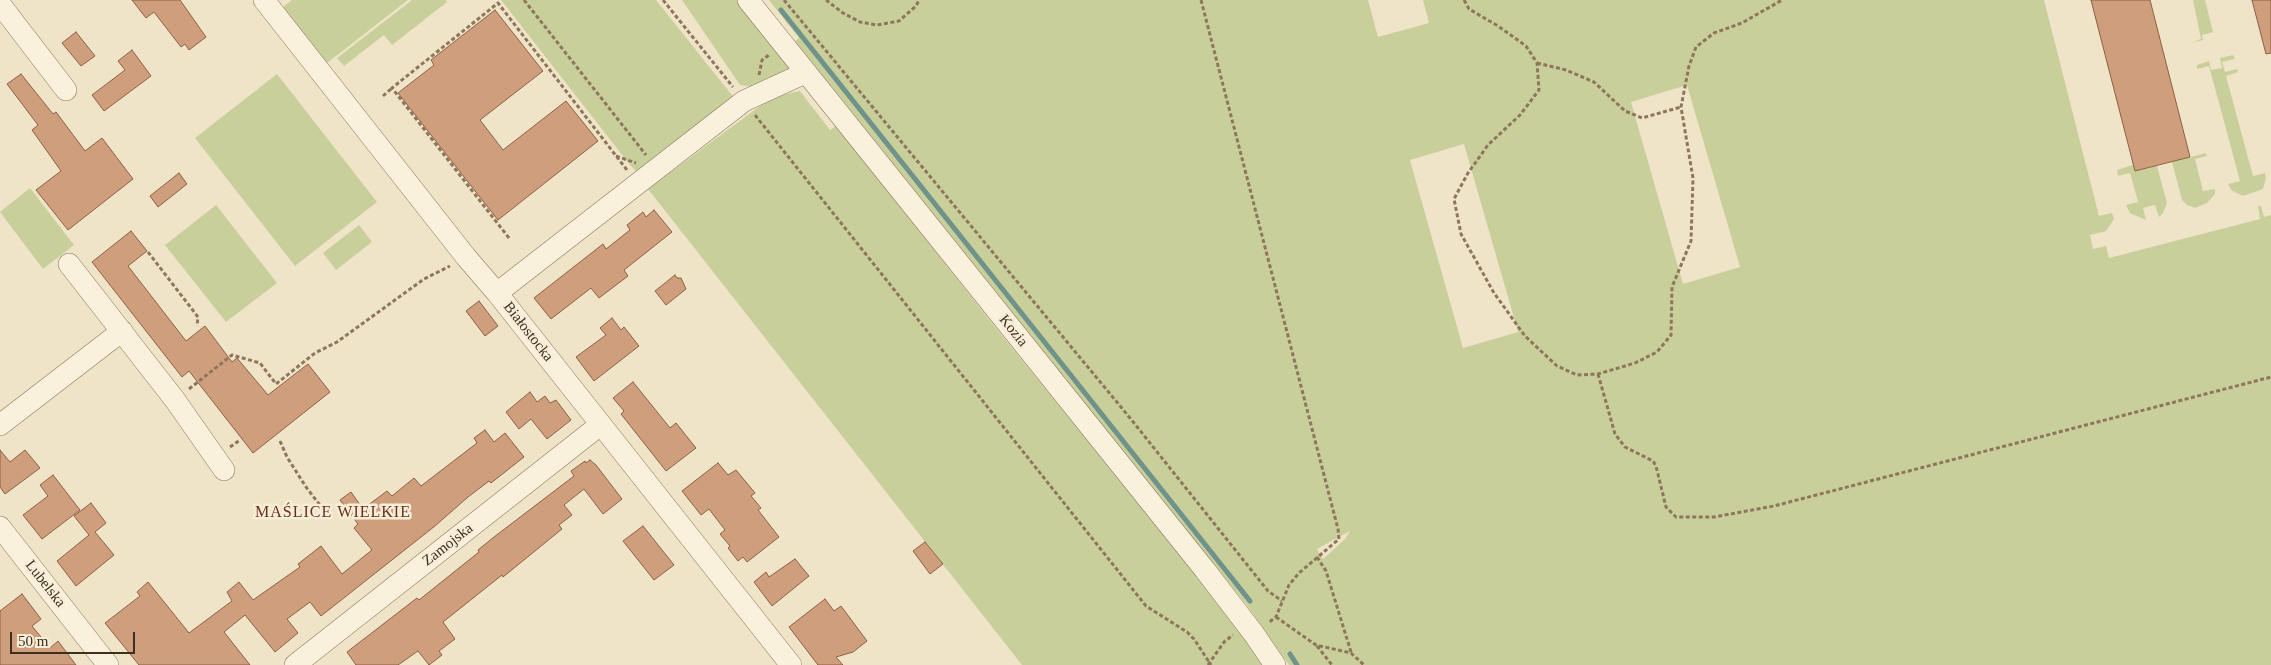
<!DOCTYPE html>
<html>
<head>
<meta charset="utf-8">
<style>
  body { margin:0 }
  #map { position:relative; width:2271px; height:665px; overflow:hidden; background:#f0e4c8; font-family:"Times New Roman",serif }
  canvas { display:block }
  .scale { position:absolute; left:10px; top:632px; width:125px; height:22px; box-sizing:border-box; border:2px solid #3d2e20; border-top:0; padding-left:6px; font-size:15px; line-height:18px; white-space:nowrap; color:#3d2e20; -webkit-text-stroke:4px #f7eed8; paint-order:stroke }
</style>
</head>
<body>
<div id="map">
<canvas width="2271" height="665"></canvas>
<div class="scale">50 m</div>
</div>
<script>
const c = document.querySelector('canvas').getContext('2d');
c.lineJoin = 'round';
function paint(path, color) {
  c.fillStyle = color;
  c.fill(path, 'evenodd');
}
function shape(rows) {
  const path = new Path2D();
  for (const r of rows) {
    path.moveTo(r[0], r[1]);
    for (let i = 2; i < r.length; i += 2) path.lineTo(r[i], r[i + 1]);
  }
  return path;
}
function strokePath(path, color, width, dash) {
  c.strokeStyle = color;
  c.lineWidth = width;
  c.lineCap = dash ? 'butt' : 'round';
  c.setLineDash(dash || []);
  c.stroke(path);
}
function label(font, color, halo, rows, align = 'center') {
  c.font = font + ' "Times New Roman",serif';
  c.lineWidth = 5;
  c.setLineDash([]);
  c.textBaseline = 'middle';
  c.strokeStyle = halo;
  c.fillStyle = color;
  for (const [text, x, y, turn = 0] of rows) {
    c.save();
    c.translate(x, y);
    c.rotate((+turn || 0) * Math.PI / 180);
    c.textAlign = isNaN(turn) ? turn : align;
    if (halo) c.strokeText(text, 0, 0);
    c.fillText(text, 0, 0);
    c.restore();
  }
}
paint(shape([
  [292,0,408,0,327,63,283,7],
  [412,0,446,0,447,2,392,45,384,35,344,66,337,58],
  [501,0,656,0,735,99,638,173,630,165],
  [682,0,737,0,791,69,753,87,740,85],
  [769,0,1368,0,1378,37,1429,23,1423,0,2044,0,2099,216,2112,213,2114,219,2106,231,2090,235,2093,249,2106,246,2109,258,2260,219,2258,206,2261,206,2264,217,2271,215,2271,665,1289,665,1246,604,792,44,799,38],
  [1687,85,1740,267,1683,284,1631,102],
  [1464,144,1518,332,1463,348,1410,160],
  [1350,531,1345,539,1323,559,1317,549],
  [2193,0,2205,0,2213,32,2202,35,2203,40,2191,43,2201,39],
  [2233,55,2235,59,2222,62,2225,72,2237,69,2238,72,2226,76,2253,176,2265,173,2266,178,2263,189,2243,196,2231,190,2228,184,2240,181,2209,66,2197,69,2197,65,2209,61,2211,70,2222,68,2220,58],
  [277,74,377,202,295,266,195,138],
  [800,91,830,130,836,126,995,327,1236,624,1262,665,1022,665,648,189,772,97],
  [2206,153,2207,156,2195,159,2203,191,2215,189,2215,194,2207,203,2195,208,2187,205,2182,200,2172,162],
  [2133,165,2135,171,2157,166,2167,203,2163,213,2159,217,2155,205,2143,208,2146,220,2130,213,2126,205,2138,202,2130,173,2118,176,2117,170],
  [30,188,74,245,43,269,0,212],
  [216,205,277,283,226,322,165,245],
  [359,225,372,242,336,270,323,253]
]), '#c9cf9b');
strokePath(shape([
  [781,10,1250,601],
  [1290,654,1297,665]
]), '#6f938a', 5);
const building = shape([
  [132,0,180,0,206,37,189,50,185,44,181,47,154,12,146,18,132,0],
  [2091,0,2150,0,2190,157,2135,171,2091,0],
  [2252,0,2271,0,2271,53,2266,54,2252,0],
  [495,10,543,71,480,120,503,150,566,101,598,141,498,220,398,93,434,65,431,60,495,10],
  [76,32,95,56,81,66,62,43,76,32],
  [132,50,151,76,104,111,92,95,125,70,118,61,132,50],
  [21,74,53,114,56,112,85,151,102,138,133,179,68,230,36,190,61,171,32,130,38,125,7,84,21,74],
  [179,173,187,184,158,207,150,196,179,173],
  [654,210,672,232,624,270,628,276,599,298,591,288,551,319,534,298,603,244,606,249,630,230,627,225,643,212,646,217,654,210],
  [131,231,147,251,128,266,186,341,205,326,232,362,237,358,268,395,308,364,330,392,253,453,189,371,182,377,92,262,131,231],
  [675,275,677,278,681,278,686,289,666,305,655,291,675,275],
  [479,301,498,326,485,336,466,311,479,301],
  [612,318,621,330,624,327,639,346,594,381,576,357,606,335,600,328,612,318],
  [633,382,670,428,676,423,696,448,666,471,621,414,624,411,613,398,633,382],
  [530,392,537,402,545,396,550,403,556,400,571,420,547,439,531,419,519,429,506,412,530,392],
  [485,430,494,442,505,433,524,457,491,483,489,481,468,497,435,526,321,616,310,602,287,619,298,633,275,652,245,615,224,632,250,665,139,665,105,623,140,596,137,592,148,582,189,633,232,601,227,592,239,582,253,600,300,567,298,564,321,546,342,574,372,550,354,528,358,524,340,500,351,492,363,509,387,491,392,496,414,478,421,486,477,443,474,438,485,430],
  [0,450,10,462,25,450,40,468,5,494,0,487,0,450],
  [590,460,596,465,622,499,603,514,584,489,564,505,572,515,559,525,562,529,503,577,502,575,443,622,455,639,439,651,442,655,429,665,418,651,398,665,356,665,347,652,417,598,419,600,479,552,478,550,494,537,574,476,571,471,585,461,586,463,590,460],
  [718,463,728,475,736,470,755,493,751,496,761,508,758,510,779,537,747,562,743,557,738,561,728,548,730,546,720,534,725,530,709,509,701,515,682,491,718,463],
  [53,475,80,510,42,539,23,515,48,496,40,485,53,475],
  [91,503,106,523,95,532,114,555,76,586,57,561,89,535,74,516,91,503],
  [643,526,674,565,654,580,623,541,643,526],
  [925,542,943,564,930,574,913,551,925,542],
  [795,559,809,576,772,606,754,582,766,572,769,577,795,559],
  [22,594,41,619,32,626,50,648,58,641,76,665,0,665,0,611,22,594],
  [825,599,834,611,841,606,867,641,853,652,836,657,843,665,818,665,789,627,825,599]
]);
paint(building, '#cf9f7d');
strokePath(building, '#8d5f41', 1);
const minor = shape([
  [264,0,466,257,497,293,791,665],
  [748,0,1205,570,1254,634,1275,665],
  [0,4,66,90],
  [69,264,175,400,224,470],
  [497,293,744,101,805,73],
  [0,425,122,331],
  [0,527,108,665],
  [295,665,600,425]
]);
strokePath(minor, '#8d765c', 22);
strokePath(shape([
  [524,0,646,155],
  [663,0,733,87],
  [784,0,1130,418,1268,591,1282,601],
  [826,0,843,13,860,22,877,25,899,21,916,6,919,0],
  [1201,0,1338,529,1339,539,1299,573,1289,585,1276,617,1268,623],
  [1464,0,1469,9,1498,26,1526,46,1537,63,1539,90,1520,115,1488,145,1468,173,1454,199,1461,234,1494,293,1525,336,1557,366,1577,375,1598,374,1635,363,1657,352,1671,335,1672,287,1691,241,1693,178,1681,107,1689,66,1696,47,1714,33,1742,23,1782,0],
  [1537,63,1566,70,1594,82,1625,111,1642,118,1681,107],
  [759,75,762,60,769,55],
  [383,96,392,88],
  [755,115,1146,606,1187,632,1194,639,1211,665],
  [616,156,636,163],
  [509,238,392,88,498,3,627,170],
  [148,252,198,317,197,326],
  [1598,374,1615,434,1625,447,1653,461,1656,466,1666,507,1676,517,1714,517,1774,506,2271,377],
  [189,389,232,355,260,363,276,384,315,353,337,342,424,279,450,266],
  [280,441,287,457,306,487,329,517],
  [230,447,240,440],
  [1317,557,1326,571,1351,652],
  [1276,617,1316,645,1351,653,1364,665],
  [1317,646,1332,665],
  [1208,665,1224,642,1233,635]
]), '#8d765c', 3, [4, 2.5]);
strokePath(minor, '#faf1dc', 21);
label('15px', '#3d2e20', '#f7eed8', [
  ["Kozia",1013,331,51],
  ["Białostocka",528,332,52],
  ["Zamojska",448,545,-38],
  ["Lubelska",45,584,52]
]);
c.letterSpacing = '1px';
label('16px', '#6b2e1e', '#f7eed8', [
  ["MAŚLICE WIELKIE",333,513]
]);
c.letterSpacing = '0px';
</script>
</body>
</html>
